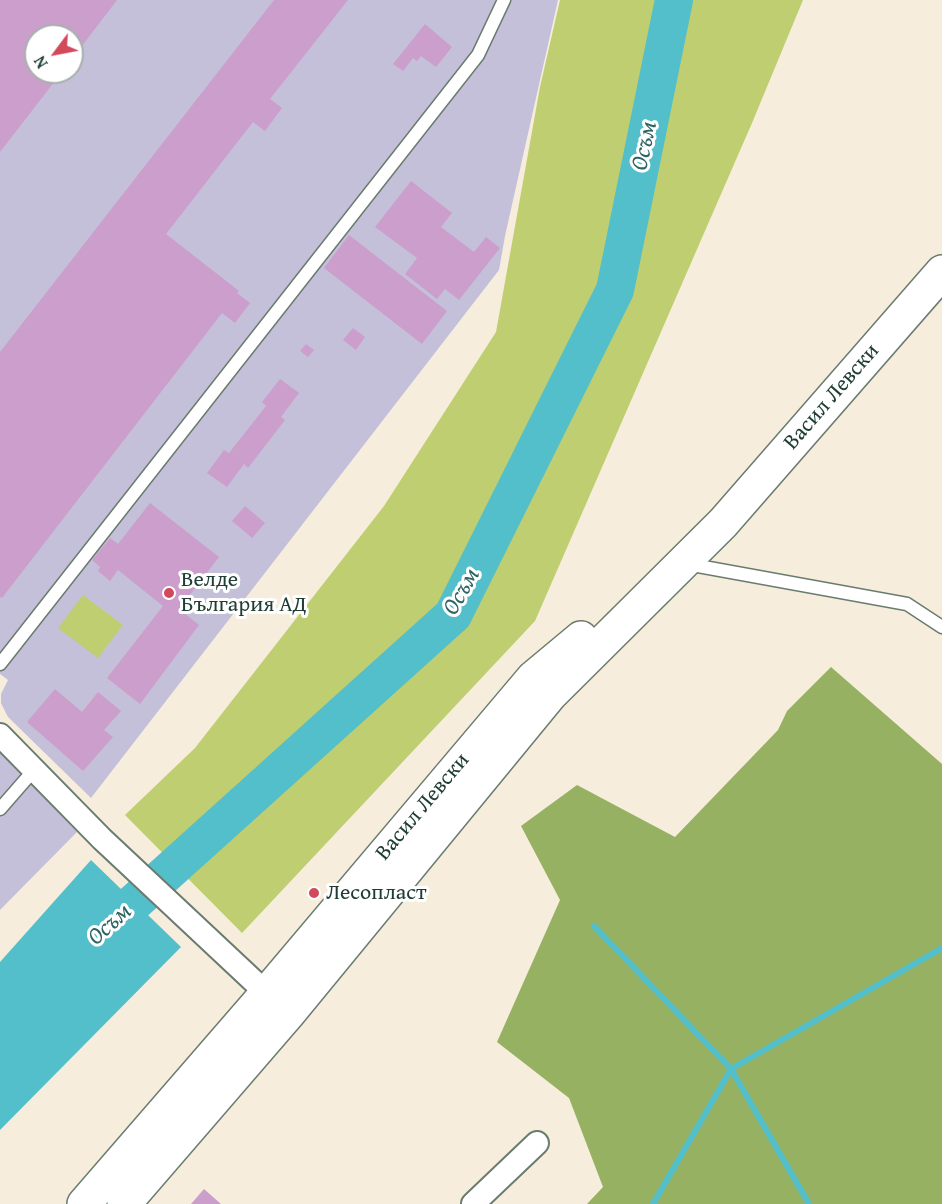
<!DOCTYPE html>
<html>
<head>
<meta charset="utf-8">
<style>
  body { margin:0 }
  #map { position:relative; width:942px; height:1204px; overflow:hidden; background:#f6eddc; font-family:"Gentium Book Plus",serif }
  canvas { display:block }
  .north { position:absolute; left:24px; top:24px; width:60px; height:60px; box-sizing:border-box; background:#fff; border:2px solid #a5b1ae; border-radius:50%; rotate:238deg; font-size:16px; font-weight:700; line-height:24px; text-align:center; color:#1f3d34 }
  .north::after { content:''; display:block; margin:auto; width:21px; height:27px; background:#d1495b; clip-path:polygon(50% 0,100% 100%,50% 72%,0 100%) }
</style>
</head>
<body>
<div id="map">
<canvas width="942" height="1204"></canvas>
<div class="north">N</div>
</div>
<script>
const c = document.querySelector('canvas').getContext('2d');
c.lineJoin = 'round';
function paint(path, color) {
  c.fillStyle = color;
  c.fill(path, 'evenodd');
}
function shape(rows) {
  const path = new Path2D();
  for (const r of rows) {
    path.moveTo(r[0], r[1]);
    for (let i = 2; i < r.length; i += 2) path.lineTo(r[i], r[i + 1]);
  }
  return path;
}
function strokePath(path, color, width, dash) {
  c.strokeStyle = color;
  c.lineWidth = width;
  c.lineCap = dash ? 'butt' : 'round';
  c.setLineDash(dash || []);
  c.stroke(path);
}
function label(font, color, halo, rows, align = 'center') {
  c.font = font + ' "Gentium Book Plus",serif';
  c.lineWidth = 6;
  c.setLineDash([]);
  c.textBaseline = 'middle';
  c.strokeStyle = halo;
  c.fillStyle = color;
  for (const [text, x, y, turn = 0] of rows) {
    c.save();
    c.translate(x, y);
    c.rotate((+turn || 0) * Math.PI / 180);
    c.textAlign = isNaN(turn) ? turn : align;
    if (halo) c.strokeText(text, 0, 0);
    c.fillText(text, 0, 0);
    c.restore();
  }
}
paint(shape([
  [0,0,558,0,505,236,499,270,91,798,8,717,1,703,1,694,8,680,0,674],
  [36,36,72,36,72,72,36,72],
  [0,753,77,832,0,910]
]), '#c5c0da');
paint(shape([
  [560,0,803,0,752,123,535,621,242,933,125,815,195,748,384,506,496,332,540,87],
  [83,595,123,625,98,658,58,628]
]), '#bfce70');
paint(shape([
  [831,667,942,764,942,1204,587,1204,603,1187,569,1098,497,1042,560,900,521,826,577,785,675,837,778,730,787,711]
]), '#97b162');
paint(shape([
  [91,860,181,947,0,1130,0,962]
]), '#52bfca');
strokePath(shape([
  [594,926,731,1069,942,948],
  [653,1204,731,1069,809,1204]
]), '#52bfca', 6);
strokePath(shape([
  [97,936,453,615,615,290,674,0]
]), '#52bfca', 38);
paint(shape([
  [0,0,117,0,72,59,72,36,36,36,36,72,62,72,0,152],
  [274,0,348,0,270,99,282,108,265,131,253,122,166,234,239,291,237,293,250,303,235,323,222,313,2,598,0,597,0,352],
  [425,24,452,47,436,67,421,56,417,61,413,58,403,71,393,64],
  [411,181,452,213,441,227,474,252,486,237,500,248,459,300,445,289,437,299,405,274,417,258,375,227],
  [349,235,447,311,422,344,324,268],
  [353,328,365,337,356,350,343,340],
  [306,344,314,350,308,357,300,351],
  [280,379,299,393,281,417,285,420,248,468,244,464,227,487,207,473,224,450,229,453,266,406,262,402],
  [150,503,219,557,179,609,199,625,140,704,107,678,163,606,118,570,110,581,98,571,100,567,92,560,110,538,118,544],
  [245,506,265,523,252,538,232,521],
  [55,689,82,712,98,692,121,711,104,730,113,737,83,771,27,722],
  [204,1189,221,1204,191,1204]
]), '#cc9ecb');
const service = shape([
  [687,564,907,604,942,627],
  [0,664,478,55,504,0],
  [0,809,34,770]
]);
const minor = shape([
  [0,735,102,839,277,1003],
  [473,1204,537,1143]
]);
const secondary = shape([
  [84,1204,266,994,533,678,581,638],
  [124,1204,288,1014,550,695,723,523,942,272]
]);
strokePath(service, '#6a7b6f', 15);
strokePath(minor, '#6a7b6f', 26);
strokePath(secondary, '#6a7b6f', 36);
strokePath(service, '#fff', 12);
strokePath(minor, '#fff', 22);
strokePath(secondary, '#fff', 33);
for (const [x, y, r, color] of [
  [169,593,6,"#d1495b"],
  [314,893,6,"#d1495b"]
]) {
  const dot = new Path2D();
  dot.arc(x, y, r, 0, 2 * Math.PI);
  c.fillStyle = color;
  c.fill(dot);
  strokePath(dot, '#fff', 2);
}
label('22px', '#1f3d34', '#fff', [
  ["Васил Левски",832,397,-49],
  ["Васил Левски",423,807,-50]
]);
label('22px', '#1f3d34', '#fff', [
  ["Велде",181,580],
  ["България АД",181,605],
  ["Лесопласт",326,893]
], 'left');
label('italic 24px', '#2e6461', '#fff', [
  ["Осъм",645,146,-78],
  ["Осъм",462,592,-60],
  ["Осъм",110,925,-42]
]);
</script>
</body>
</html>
